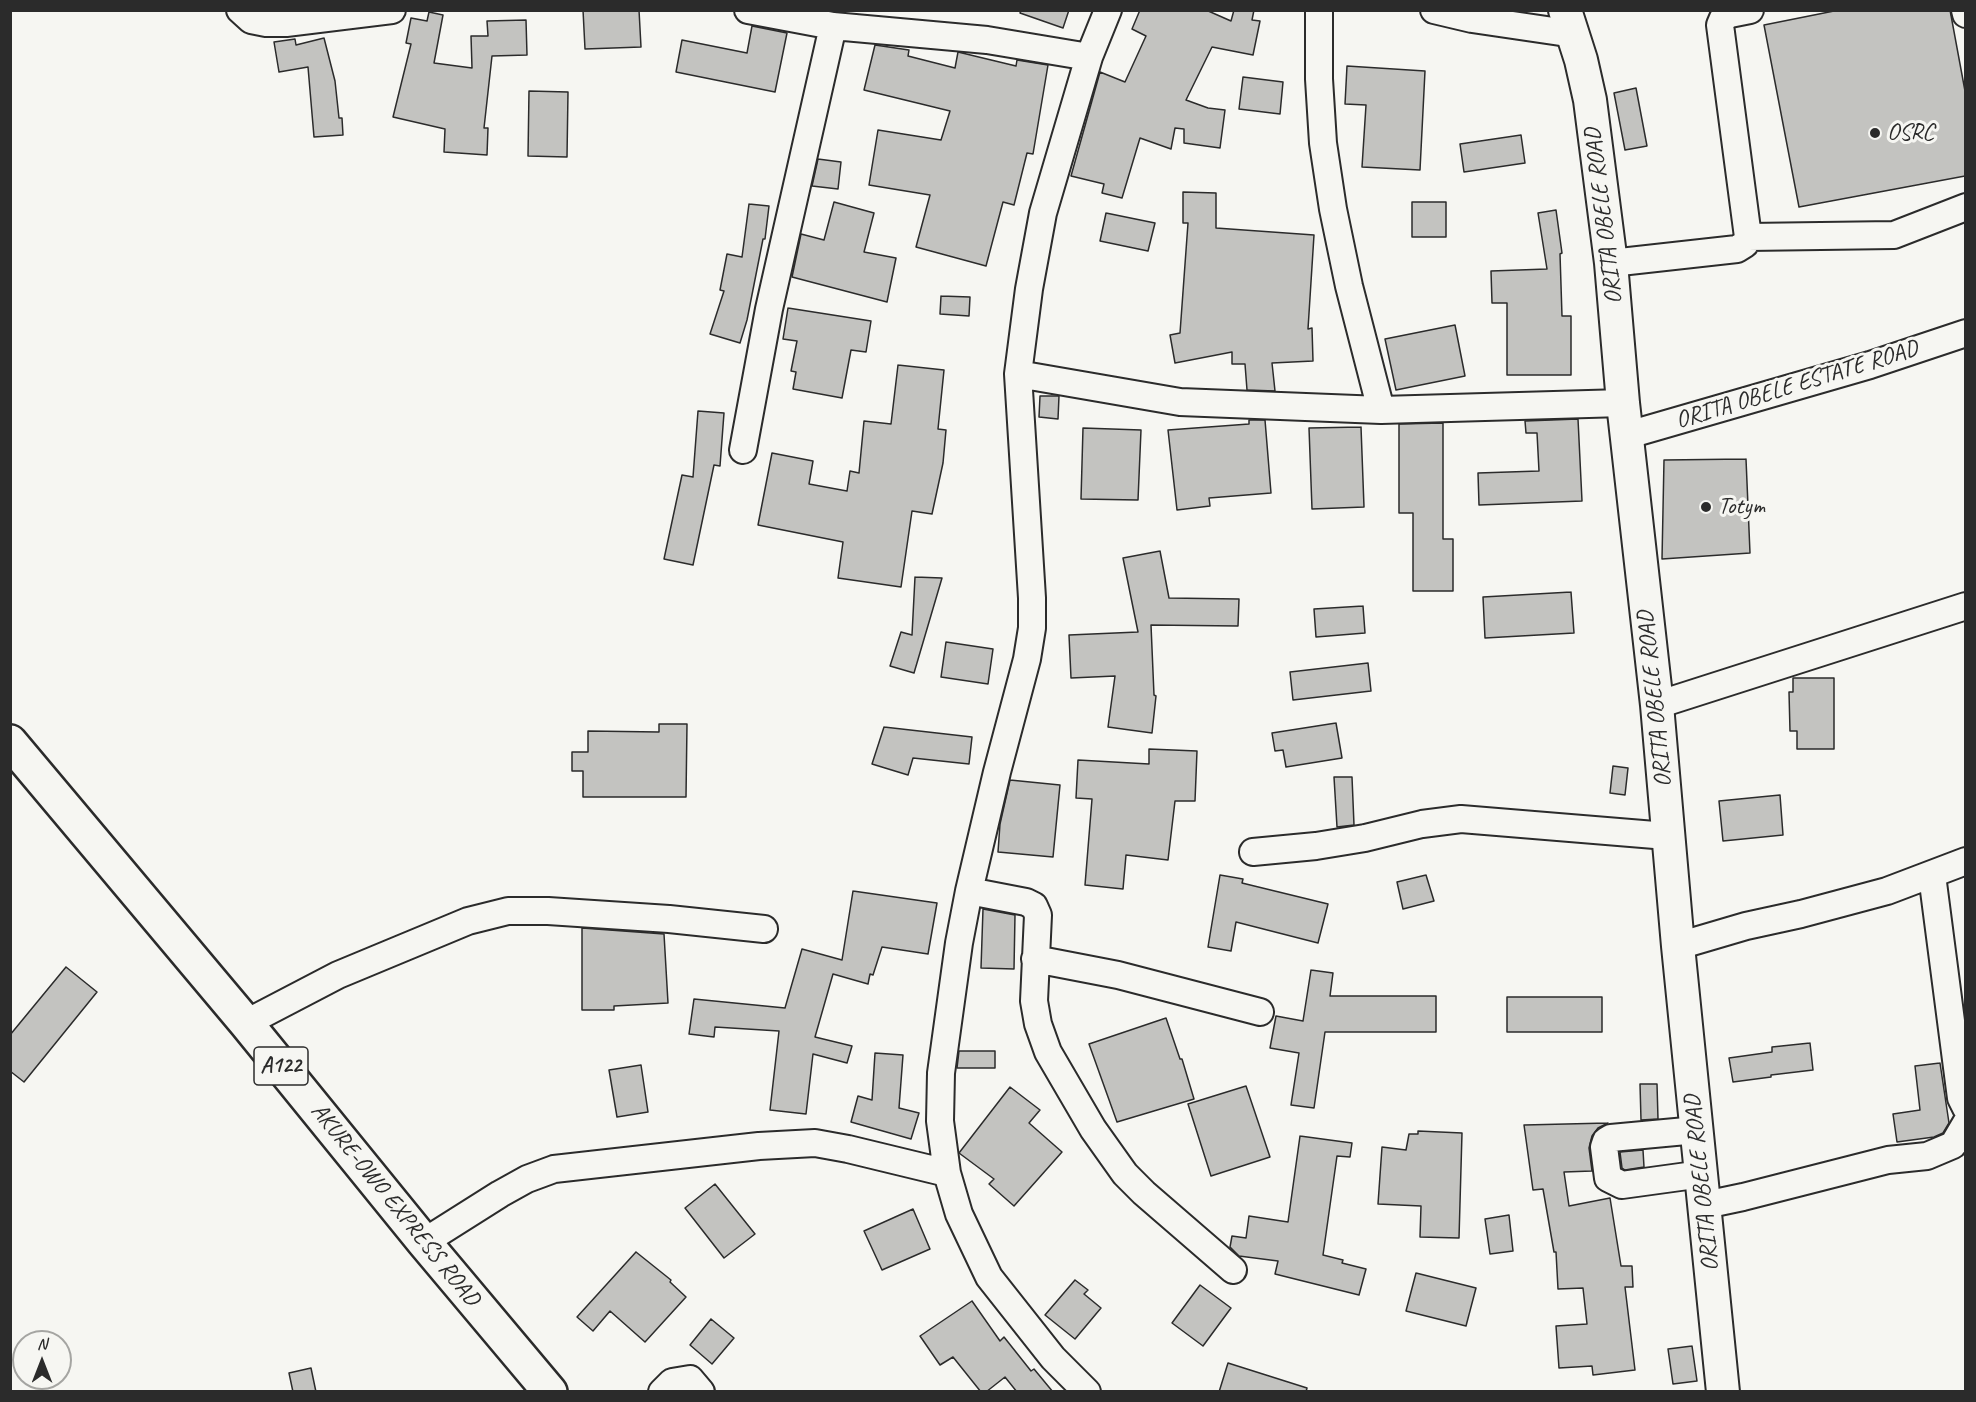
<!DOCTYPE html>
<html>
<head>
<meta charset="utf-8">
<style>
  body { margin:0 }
  #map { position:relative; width:1976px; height:1402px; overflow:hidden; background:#f6f6f2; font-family:Caveat,sans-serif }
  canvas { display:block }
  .frame { position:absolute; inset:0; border:12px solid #2b2b2b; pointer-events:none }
  .north { position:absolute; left:12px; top:1330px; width:60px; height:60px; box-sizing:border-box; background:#f6f6f2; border:2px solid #a5a5a2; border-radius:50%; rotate:0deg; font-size:16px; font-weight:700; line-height:24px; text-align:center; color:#2b2b2b }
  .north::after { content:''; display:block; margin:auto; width:21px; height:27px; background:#2b2b2b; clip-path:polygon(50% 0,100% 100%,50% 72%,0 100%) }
</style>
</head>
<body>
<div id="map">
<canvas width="1976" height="1402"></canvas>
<div class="frame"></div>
<div class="north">N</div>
</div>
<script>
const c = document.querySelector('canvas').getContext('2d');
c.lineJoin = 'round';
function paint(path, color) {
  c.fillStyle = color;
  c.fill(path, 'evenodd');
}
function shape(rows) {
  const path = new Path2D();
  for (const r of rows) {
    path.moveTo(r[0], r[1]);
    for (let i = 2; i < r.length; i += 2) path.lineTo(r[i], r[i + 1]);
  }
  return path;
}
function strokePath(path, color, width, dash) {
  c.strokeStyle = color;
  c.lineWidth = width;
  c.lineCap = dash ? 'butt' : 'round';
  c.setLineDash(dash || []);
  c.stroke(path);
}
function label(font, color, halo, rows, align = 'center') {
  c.font = font + ' Caveat,sans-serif';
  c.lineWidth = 6;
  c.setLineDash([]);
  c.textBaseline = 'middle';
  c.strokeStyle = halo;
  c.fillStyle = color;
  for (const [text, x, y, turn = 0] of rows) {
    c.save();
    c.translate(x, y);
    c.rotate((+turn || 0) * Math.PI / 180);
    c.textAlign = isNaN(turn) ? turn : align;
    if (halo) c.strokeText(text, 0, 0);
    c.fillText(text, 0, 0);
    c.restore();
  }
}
const building = shape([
  [583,10,639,10,641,47,585,49,583,10],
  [1021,10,1069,10,1063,28,1020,13,1021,10],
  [1140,10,1206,10,1231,21,1234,10,1254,10,1252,20,1260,21,1253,55,1212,47,1186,100,1208,108,1225,110,1220,148,1184,143,1184,129,1175,128,1171,149,1140,138,1122,198,1102,193,1104,184,1071,176,1100,72,1125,82,1146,36,1132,29,1140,10],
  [1839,10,1950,10,1965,91,1965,176,1799,207,1764,25,1839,10],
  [429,12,443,15,434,63,472,68,471,36,488,36,487,21,526,20,527,55,492,56,484,128,488,128,487,155,444,152,445,129,393,117,411,44,406,43,411,18,427,21,429,12],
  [752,26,787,33,775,92,676,72,682,40,747,53,752,26],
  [324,38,335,81,339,118,342,118,343,135,314,137,308,67,279,72,274,42,295,39,296,45,324,38],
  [875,45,909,50,908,56,955,68,958,52,1016,66,1017,60,1048,65,1033,154,1027,153,1014,205,1003,202,986,266,916,247,930,195,869,185,878,130,941,140,950,111,864,90,875,45],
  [1347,66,1425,71,1420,170,1362,167,1366,105,1345,104,1347,66],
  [1243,77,1283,82,1280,114,1239,109,1243,77],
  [1636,88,1647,146,1625,150,1614,93,1636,88],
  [529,91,568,92,567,157,528,156,529,91],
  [1521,135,1525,163,1464,172,1460,144,1521,135],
  [818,159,841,162,838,189,812,186,818,159],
  [1183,192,1216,193,1216,228,1314,235,1308,329,1312,328,1313,361,1272,363,1275,391,1247,390,1245,364,1232,364,1232,352,1175,363,1170,335,1180,333,1188,223,1183,223,1183,192],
  [834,202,874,213,864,252,896,258,887,302,792,277,801,234,824,240,834,202],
  [1412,202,1446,202,1446,237,1412,237,1412,202],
  [749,204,769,206,765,239,763,239,747,320,740,343,710,334,724,291,720,290,727,254,742,257,749,204],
  [1556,210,1562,253,1560,254,1562,316,1571,316,1571,375,1507,375,1507,303,1492,303,1491,271,1547,269,1538,213,1556,210],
  [1106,213,1155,223,1148,251,1100,241,1106,213],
  [941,296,970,297,969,316,940,314,941,296],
  [788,308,871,321,866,352,851,350,842,398,793,389,796,372,791,371,797,341,783,339,788,308],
  [1455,325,1465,376,1396,390,1385,339,1455,325],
  [898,365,944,370,938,429,946,430,943,463,932,514,912,511,901,587,838,578,843,542,758,525,772,453,813,461,809,484,847,491,850,471,859,473,864,421,891,424,898,365],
  [1040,396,1059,396,1058,419,1039,417,1040,396],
  [698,411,724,413,720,466,714,465,693,565,664,559,682,475,693,477,698,411],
  [1578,419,1582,501,1479,505,1478,473,1539,471,1537,433,1526,433,1525,421,1578,419],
  [1249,420,1265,420,1271,493,1209,498,1210,506,1177,510,1168,430,1249,424,1249,420],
  [1443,423,1443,539,1453,539,1453,591,1413,591,1413,513,1399,513,1399,424,1443,423],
  [1361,427,1364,507,1312,509,1309,428,1361,427],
  [1083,428,1141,430,1138,500,1081,499,1083,428],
  [1746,459,1750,553,1662,559,1664,460,1746,459],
  [1160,551,1169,598,1239,599,1238,626,1151,625,1154,695,1156,696,1152,733,1108,727,1115,676,1071,678,1069,635,1138,632,1123,558,1160,551],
  [915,577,942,578,914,673,890,666,901,632,912,635,915,577],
  [1571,592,1574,633,1485,638,1483,597,1571,592],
  [1363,606,1365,633,1316,637,1314,609,1363,606],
  [946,642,993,649,988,684,941,677,946,642],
  [1368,663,1371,691,1293,700,1290,672,1368,663],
  [1793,678,1834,678,1834,749,1797,749,1797,731,1790,731,1789,692,1793,692,1793,678],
  [1336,723,1342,758,1286,767,1283,750,1275,751,1272,733,1336,723],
  [659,724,687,724,686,797,583,797,583,771,572,771,572,752,588,752,588,731,659,732,659,724],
  [884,727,972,737,969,764,913,758,908,775,872,764,884,727],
  [1149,749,1197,751,1195,801,1175,801,1168,860,1126,855,1123,889,1085,885,1092,799,1076,798,1078,760,1149,764,1149,749],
  [1613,766,1628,768,1625,795,1610,793,1613,766],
  [1334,777,1352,777,1354,825,1337,827,1334,777],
  [1010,780,1060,785,1053,857,998,852,1000,824,1010,780],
  [1780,795,1783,835,1723,841,1719,801,1780,795],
  [1220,875,1243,879,1242,883,1328,904,1318,943,1236,922,1231,951,1208,947,1220,875],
  [1426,875,1434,901,1403,909,1397,882,1426,875],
  [853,891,937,903,928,954,882,947,873,975,870,974,868,984,833,974,815,1037,852,1046,847,1063,813,1054,806,1114,770,1110,779,1031,715,1027,714,1037,689,1034,694,999,785,1008,802,949,842,960,853,891],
  [983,909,1015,915,1014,969,981,968,983,909],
  [582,928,664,934,668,1003,614,1006,614,1010,582,1010,582,928],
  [66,967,97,992,24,1082,10,1071,10,1035,66,967],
  [1311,970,1333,973,1330,996,1436,996,1436,1032,1325,1032,1314,1108,1291,1105,1299,1053,1270,1048,1276,1016,1303,1021,1311,970],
  [1507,997,1602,997,1602,1032,1507,1032,1507,997],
  [1166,1018,1180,1059,1182,1059,1194,1099,1117,1122,1089,1044,1166,1018],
  [1810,1043,1813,1070,1771,1075,1771,1077,1733,1082,1729,1058,1772,1052,1772,1047,1810,1043],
  [959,1051,995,1051,995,1068,957,1068,959,1051],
  [875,1053,903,1055,899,1108,919,1113,911,1139,851,1122,858,1096,872,1100,875,1053],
  [1940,1063,1949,1123,1943,1133,1934,1137,1897,1142,1893,1114,1920,1110,1915,1066,1940,1063],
  [641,1065,648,1112,617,1117,609,1070,641,1065],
  [1640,1084,1657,1084,1658,1119,1641,1120,1640,1084],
  [1246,1086,1270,1157,1211,1176,1188,1104,1246,1086],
  [1010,1087,1040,1110,1029,1123,1062,1152,1014,1206,989,1184,994,1179,959,1153,1010,1087],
  [1608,1123,1598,1128,1592,1136,1589,1148,1592,1171,1564,1172,1569,1206,1610,1198,1621,1266,1632,1266,1633,1287,1625,1287,1635,1370,1593,1375,1592,1366,1559,1368,1556,1326,1587,1324,1583,1288,1558,1289,1556,1252,1554,1252,1543,1189,1533,1190,1524,1125,1608,1123],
  [1418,1131,1462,1133,1459,1238,1420,1237,1421,1206,1378,1204,1382,1147,1406,1150,1409,1134,1418,1134,1418,1131],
  [1300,1136,1352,1143,1350,1157,1337,1156,1323,1255,1343,1260,1342,1263,1366,1269,1359,1295,1275,1274,1278,1261,1239,1256,1230,1247,1232,1236,1246,1238,1249,1216,1288,1222,1300,1136],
  [1643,1150,1644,1167,1625,1170,1622,1168,1620,1152,1643,1150],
  [715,1184,755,1234,724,1258,685,1208,715,1184],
  [913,1209,930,1249,882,1270,864,1231,913,1209],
  [1509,1215,1513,1251,1490,1254,1485,1219,1509,1215],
  [636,1252,671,1280,670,1282,686,1297,645,1342,610,1311,593,1331,577,1317,636,1252],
  [1416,1273,1476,1288,1466,1326,1406,1311,1416,1273],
  [1075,1280,1088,1290,1084,1294,1101,1308,1075,1339,1045,1315,1075,1280],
  [1200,1285,1231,1308,1203,1346,1172,1323,1200,1285],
  [972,1301,1000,1341,1004,1337,1031,1371,1034,1369,1053,1392,1017,1392,1005,1377,986,1392,981,1392,953,1357,940,1365,920,1336,972,1301],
  [711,1319,734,1338,712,1364,690,1345,711,1319],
  [1692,1346,1697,1381,1673,1384,1668,1349,1692,1346],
  [1228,1363,1307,1388,1306,1392,1219,1392,1228,1363],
  [311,1368,316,1392,293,1392,289,1373,311,1368]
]);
paint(building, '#c3c3c0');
strokePath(building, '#2b2b2b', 1.5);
const minor = shape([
  [240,10,251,20,266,23,286,23,392,10],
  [748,10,833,26,987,40,1089,57],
  [1319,10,1319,79,1323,143,1333,209,1349,286,1381,410],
  [1434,10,1472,19,1574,34],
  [1965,10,1966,14],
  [1748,237,1894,235,1966,207],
  [1611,263,1737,249,1745,244,1748,237,1720,25,1723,18,1730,14,1750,10],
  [1018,374,1180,402,1381,410,1623,403],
  [1628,435,1870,365,1966,333],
  [743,450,769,309,833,26],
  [1657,705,1966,606],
  [1253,852,1316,846,1365,838,1422,824,1461,819,1667,836],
  [1932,875,1961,1098,1966,1108],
  [969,891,1026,902,1034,906,1038,915,1034,1001,1038,1024,1048,1052,1093,1129,1125,1174,1144,1193,1233,1270],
  [1678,946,1746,926,1801,914,1887,891,1966,861],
  [1035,959,1118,975,1260,1012],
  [246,1023,338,975,468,921,508,911,548,911,669,919,764,929],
  [1697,1130,1611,1138,1606,1141,1604,1147,1608,1178,1622,1185,1702,1174],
  [1705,1205,1743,1197,1888,1160,1927,1156,1953,1145,1966,1123],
  [424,1242,500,1194,527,1179,554,1169,759,1146,815,1143,848,1149,947,1173],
  [662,1392,672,1382,690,1379,701,1392],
  [1087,1392,1053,1358,989,1277,959,1214,947,1173,940,1121,941,1073,959,943,969,891,997,772,1027,659,1032,628,1032,598,1018,374,1029,289,1043,213,1089,57,1108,10]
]);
const major = shape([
  [1565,10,1581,60,1590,100,1611,263,1623,403,1657,705,1678,946,1723,1392]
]);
const highway = shape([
  [10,742,246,1023,424,1242,550,1392]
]);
strokePath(minor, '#2b2b2b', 30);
strokePath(major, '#2b2b2b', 36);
strokePath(highway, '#2b2b2b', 38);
strokePath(minor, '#f6f6f2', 26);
strokePath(major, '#f6f6f2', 32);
strokePath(highway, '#f6f6f2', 33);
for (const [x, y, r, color] of [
  [1875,133,6,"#2b2b2b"],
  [1706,507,6,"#2b2b2b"]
]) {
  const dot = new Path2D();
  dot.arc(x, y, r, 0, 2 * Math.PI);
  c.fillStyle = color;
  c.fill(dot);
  strokePath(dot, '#f6f6f2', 2);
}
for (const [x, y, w] of [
  [281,1066,54]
]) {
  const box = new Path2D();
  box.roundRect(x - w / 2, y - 19, w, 38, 4.5);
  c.fillStyle = '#f6f6f2';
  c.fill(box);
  strokePath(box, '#2b2b2b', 1.5);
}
label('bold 22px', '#2b2b2b', null, [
  ["A122",281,1066]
]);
label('24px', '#2b2b2b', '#f6f6f2', [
  ["OSRC",1887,133],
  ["Totym",1718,507]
], 'left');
label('24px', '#2b2b2b', '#f6f6f2', [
  ["ORITA OBELE ROAD",1604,216,-97],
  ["ORITA OBELE ESTATE ROAD",1797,385,-17],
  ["ORITA OBELE ROAD",1655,699,-96],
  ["ORITA OBELE ROAD",1702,1183,-96],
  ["AKURE-OWO EXPRESS ROAD",395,1205,51]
]);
</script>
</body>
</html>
